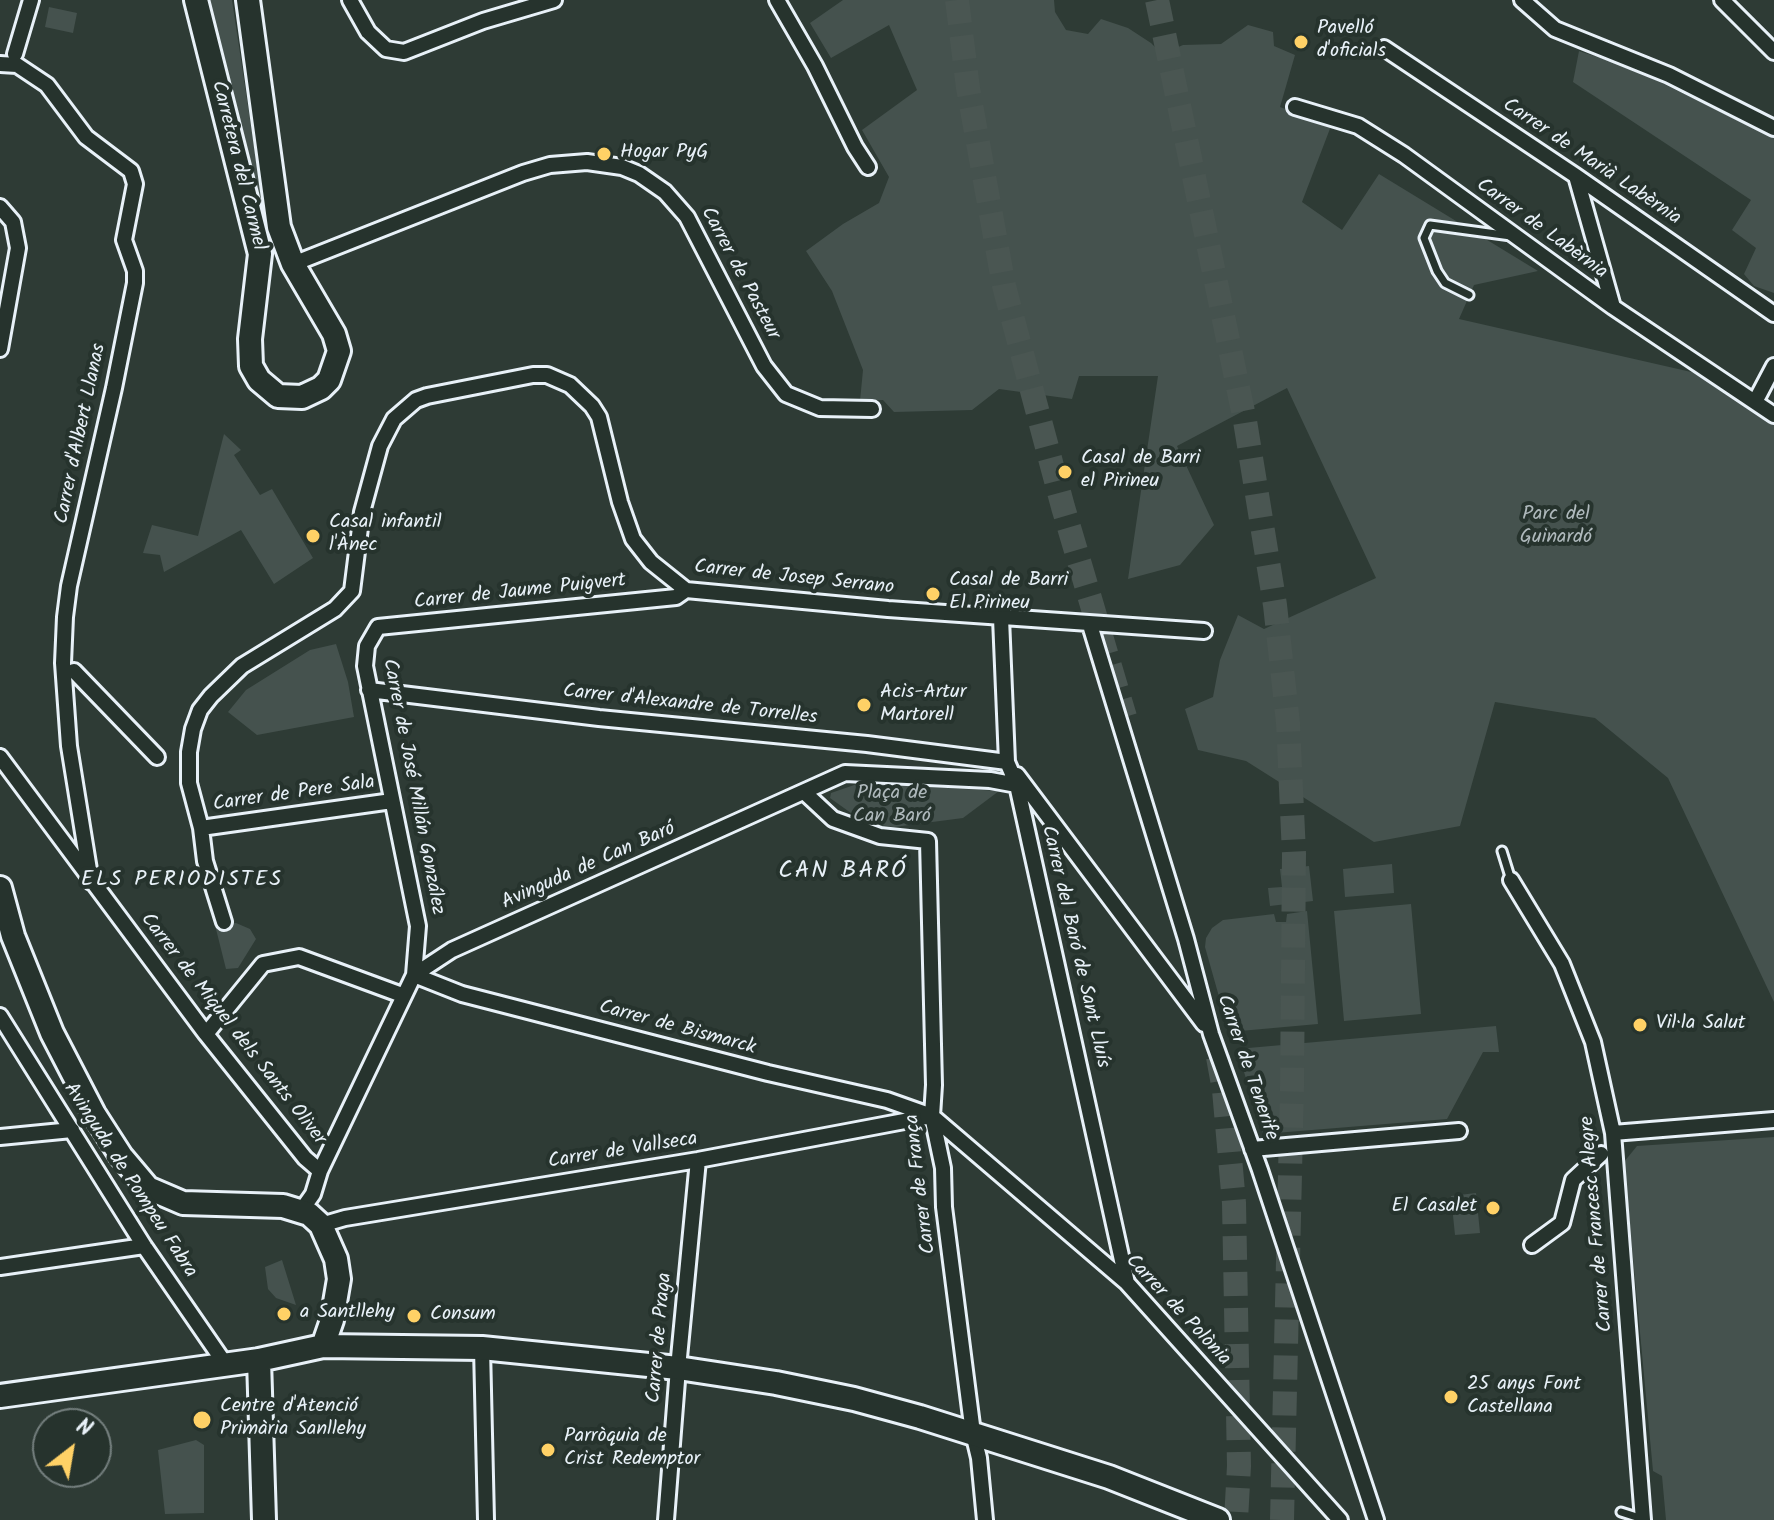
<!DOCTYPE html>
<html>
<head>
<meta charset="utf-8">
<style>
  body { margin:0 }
  #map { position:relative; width:1774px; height:1520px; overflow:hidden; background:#2e3b35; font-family:Kalam,sans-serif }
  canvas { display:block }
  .north { position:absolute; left:32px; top:1408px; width:80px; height:80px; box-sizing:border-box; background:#26332d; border:2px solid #747f7e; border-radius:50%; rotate:31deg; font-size:22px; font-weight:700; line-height:32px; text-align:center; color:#e8f1f8 }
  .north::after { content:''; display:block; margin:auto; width:28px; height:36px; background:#ffd166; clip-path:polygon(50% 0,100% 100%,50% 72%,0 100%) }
</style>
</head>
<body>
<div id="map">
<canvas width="1774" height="1520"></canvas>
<div class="north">N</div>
</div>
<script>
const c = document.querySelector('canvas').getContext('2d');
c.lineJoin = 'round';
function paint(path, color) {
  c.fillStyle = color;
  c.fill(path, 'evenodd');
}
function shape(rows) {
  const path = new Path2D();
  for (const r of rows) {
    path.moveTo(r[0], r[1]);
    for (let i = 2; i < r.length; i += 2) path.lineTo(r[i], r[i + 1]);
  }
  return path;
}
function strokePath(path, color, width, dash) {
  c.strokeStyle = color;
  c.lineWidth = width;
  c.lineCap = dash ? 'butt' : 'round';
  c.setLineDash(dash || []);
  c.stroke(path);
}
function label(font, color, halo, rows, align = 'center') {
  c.font = font + ' Kalam,sans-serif';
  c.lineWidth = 8;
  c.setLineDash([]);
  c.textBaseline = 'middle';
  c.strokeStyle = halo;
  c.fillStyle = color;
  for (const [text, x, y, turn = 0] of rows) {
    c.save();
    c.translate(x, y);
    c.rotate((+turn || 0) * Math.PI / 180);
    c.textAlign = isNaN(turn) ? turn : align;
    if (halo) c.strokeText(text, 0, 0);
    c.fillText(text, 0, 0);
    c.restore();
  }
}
paint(shape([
  [206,0,232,0,263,206,259,206],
  [843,0,1054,0,1055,12,1066,30,1088,34,1101,19,1128,28,1151,43,1162,54,1183,45,1221,44,1248,25,1273,32,1274,46,1295,55,1280,107,1331,126,1302,202,1342,230,1379,174,1538,271,1474,285,1459,319,1700,374,1774,420,1774,1002,1668,778,1595,718,1495,702,1460,826,1374,842,1246,761,1198,750,1185,709,1213,697,1220,660,1238,615,1264,629,1376,578,1287,388,1177,446,1214,525,1180,565,1128,579,1158,376,1079,376,1072,399,999,389,972,410,894,412,883,400,860,401,863,370,832,291,806,251,843,224,879,203,889,177,862,130,917,90,889,25,831,58,810,23],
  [49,7,77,13,73,33,45,27],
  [1579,51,1631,68,1774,138,1774,293,1754,286,1744,274,1756,248,1732,230,1751,200,1573,82],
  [224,434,241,450,234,455,260,495,272,489,313,558,274,584,241,530,164,572,160,555,143,553,152,525,198,536],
  [336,644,348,682,354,717,257,735,228,712,246,690,310,650],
  [860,783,999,791,963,818,894,827,880,825,851,813,830,798,831,793],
  [1392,864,1394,893,1345,897,1343,869],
  [1309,866,1313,901,1270,906,1268,888,1282,887,1280,869],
  [1411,904,1421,1014,1344,1021,1334,911],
  [1307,911,1318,1024,1229,1032,1205,947,1206,938,1212,928,1223,920,1274,914,1276,922,1286,922,1287,914],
  [236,923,250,929,256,939,238,968,226,969,215,925],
  [1496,1026,1499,1052,1483,1052,1447,1119,1263,1134,1237,1049],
  [1774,1137,1774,1520,1666,1520,1662,1476,1653,1471,1624,1162,1637,1146],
  [1476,1193,1480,1233,1455,1235,1451,1196],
  [282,1260,296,1305,276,1298,268,1289,265,1267],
  [196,1440,204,1445,204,1513,165,1514,158,1450]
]), '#45524e');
strokePath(shape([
  [957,0,968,88,1004,286,1063,507,1125,717],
  [1157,0,1245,421,1275,605,1288,723,1294,854,1292,1087,1282,1520],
  [1218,1057,1224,1090,1234,1203,1239,1466,1236,1520]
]), '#4a5652', 24, [24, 12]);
const lane = shape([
  [1469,295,1445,283,1437,271,1424,238,1430,225,1511,236],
  [1502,851,1511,880],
  [1621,1512,1643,1519]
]);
const street = shape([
  [350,0,368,32,386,49,404,52,483,21,554,0],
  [777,0,815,66,855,147,868,167],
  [1522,0,1555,29,1669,75,1774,128],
  [1722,0,1774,52],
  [1384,48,1576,176,1774,314],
  [15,54,31,0],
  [0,64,17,65,47,85,86,137,131,171,135,184,124,240,135,271,135,283,114,388,69,586,65,617,63,663,69,746,91,882],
  [1295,107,1358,126,1404,155,1613,307,1774,415],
  [1576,176,1613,307],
  [0,207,13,222,18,248,0,349],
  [293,264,523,173,550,165,587,162,622,167,639,174,665,192,687,217,764,366,786,394,820,408,872,409],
  [1755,402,1774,366],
  [1001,618,1007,762,1017,785,1127,1283],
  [1090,625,1186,939,1211,1034,1260,1170,1376,1520],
  [74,671,157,757],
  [369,690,599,718,867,744,1007,762],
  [0,757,206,1034,305,1158,320,1171],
  [1017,775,1204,1024],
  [804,792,833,819,880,836,928,841,934,1085,932,1116,943,1168,944,1207,973,1433,979,1458,985,1520],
  [201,828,392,801],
  [1511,880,1562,964,1593,1042,1613,1133,1643,1520],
  [224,922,205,861,201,828,189,783,189,752,193,729,200,710,211,696,242,666,335,609,352,591,362,512,380,446,394,419,416,400,427,396,533,375,547,375,570,385,592,406,599,417,620,502,633,539,651,562,686,590,888,609,1204,631],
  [414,975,462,994,768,1073,887,1100,932,1116,1127,1283,1340,1520],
  [414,975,418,926,365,666,367,646,378,627,676,597,686,590],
  [0,1016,144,1246,226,1365],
  [206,1034,263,964,299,957,402,995],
  [1613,1133,1774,1120],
  [0,1137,72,1130],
  [1252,1149,1459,1131],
  [301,1211,313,1194,320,1171,414,975,452,950,845,773,990,780,1017,785],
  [321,1225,345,1218,698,1160,931,1116],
  [1532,1245,1562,1223,1573,1180,1601,1154],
  [0,1267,144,1246],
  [482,1348,486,1520],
  [666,1520,678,1368,698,1160]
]);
const secondary = shape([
  [196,0,260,254,250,339,251,366,259,380,278,396,302,397,321,388,329,380,339,351,334,334,293,264,279,227,248,0],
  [0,888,13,936,52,1033,94,1114,121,1156,148,1188,183,1203,283,1206,309,1214,321,1225,336,1259,339,1279,332,1320,323,1346],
  [259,1360,264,1520],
  [0,1396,259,1360,323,1346,482,1348,678,1368,776,1383,854,1399,920,1417,1109,1477,1218,1520]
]);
strokePath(lane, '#e8f1f8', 13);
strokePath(street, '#e8f1f8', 20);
strokePath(secondary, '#e8f1f8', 28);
strokePath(lane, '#26332d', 7);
strokePath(street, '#26332d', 14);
strokePath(secondary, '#26332d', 22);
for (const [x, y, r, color] of [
  [1301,42,8,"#ffd166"],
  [604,154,8,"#ffd166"],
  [1065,472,8,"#ffd166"],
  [313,536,8,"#ffd166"],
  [933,594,8,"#ffd166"],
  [864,705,8,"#ffd166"],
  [1640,1025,8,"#ffd166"],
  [1493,1208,8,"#ffd166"],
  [284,1314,8,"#ffd166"],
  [414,1316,8,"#ffd166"],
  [1451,1397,8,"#ffd166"],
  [202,1420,10,"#ffd166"],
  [548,1450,8,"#ffd166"]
]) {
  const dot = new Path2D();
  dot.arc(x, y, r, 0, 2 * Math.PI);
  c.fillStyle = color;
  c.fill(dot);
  strokePath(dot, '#26332d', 3);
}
label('20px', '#e8f1f8', '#26332d', [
  ["Pavelló",1317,30],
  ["d'oficials",1317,53],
  ["Hogar PyG",620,154],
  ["Casal de Barri",1081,460],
  ["el Pirineu",1081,483],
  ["Casal infantil",329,524],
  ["l'Ànec",329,547],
  ["Casal de Barri",949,582],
  ["El Pirineu",949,605],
  ["Acis-Artur",880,694],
  ["Martorell",880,717],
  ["Vil·la Salut",1656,1025],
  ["El Casalet",1477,1208,"right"],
  ["a Santllehy",300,1314],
  ["Consum",430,1316],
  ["25 anys Font",1467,1386],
  ["Castellana",1467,1409],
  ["Centre d'Atenció",220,1408],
  ["Primària Sanllehy",220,1431],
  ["Parròquia de",564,1438],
  ["Crist Redemptor",564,1461]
], 'left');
label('20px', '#e8f1f8', '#26332d', [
  ["Carrer de Marià Labèrnia",1591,163,34],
  ["Carretera del Carmel",237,166,76],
  ["Carrer de Labèrnia",1541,230,36],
  ["Carrer de Pasteur",739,274,62],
  ["Carrer d'Albert Llanas",82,434,-78],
  ["Carrer de Josep Serrano",794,579,6],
  ["Carrer de Jaume Puigvert",520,593,-6],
  ["Carrer d'Alexandre de Torrelles",690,706,6],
  ["Carrer de José Millán González",412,787,79],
  ["Carrer de Pere Sala",294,795,-8],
  ["Avinguda de Can Baró",589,867,-24],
  ["Carrer del Baró de Sant Lluís",1074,947,77],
  ["Carrer de Bismarck",677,1029,15],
  ["Carrer de Miquel dels Sants Oliver",232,1030,52],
  ["Carrer de Tenerife",1246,1068,71],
  ["Carrer de Vallseca",623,1152,-9],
  ["Avinguda de Pompeu Fabra",129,1181,57],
  ["Carrer de França",922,1184,-97],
  ["Carrer de Francesc Alegre",1598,1224,-95],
  ["Carrer de Polònia",1177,1311,47],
  ["Carrer de Praga",661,1338,-85]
]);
label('20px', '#afb9bc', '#26332d', [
  ["Parc del",1556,516],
  ["Guinardó",1556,539],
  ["Plaça de",892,795],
  ["Can Baró",892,818]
]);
c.letterSpacing = '2px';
label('22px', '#e8f1f8', '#26332d', [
  ["ELS PERIODISTES",182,881]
]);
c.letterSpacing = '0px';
c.letterSpacing = '2px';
label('24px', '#e8f1f8', '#26332d', [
  ["CAN BARÓ",843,873]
]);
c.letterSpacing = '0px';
</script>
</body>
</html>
